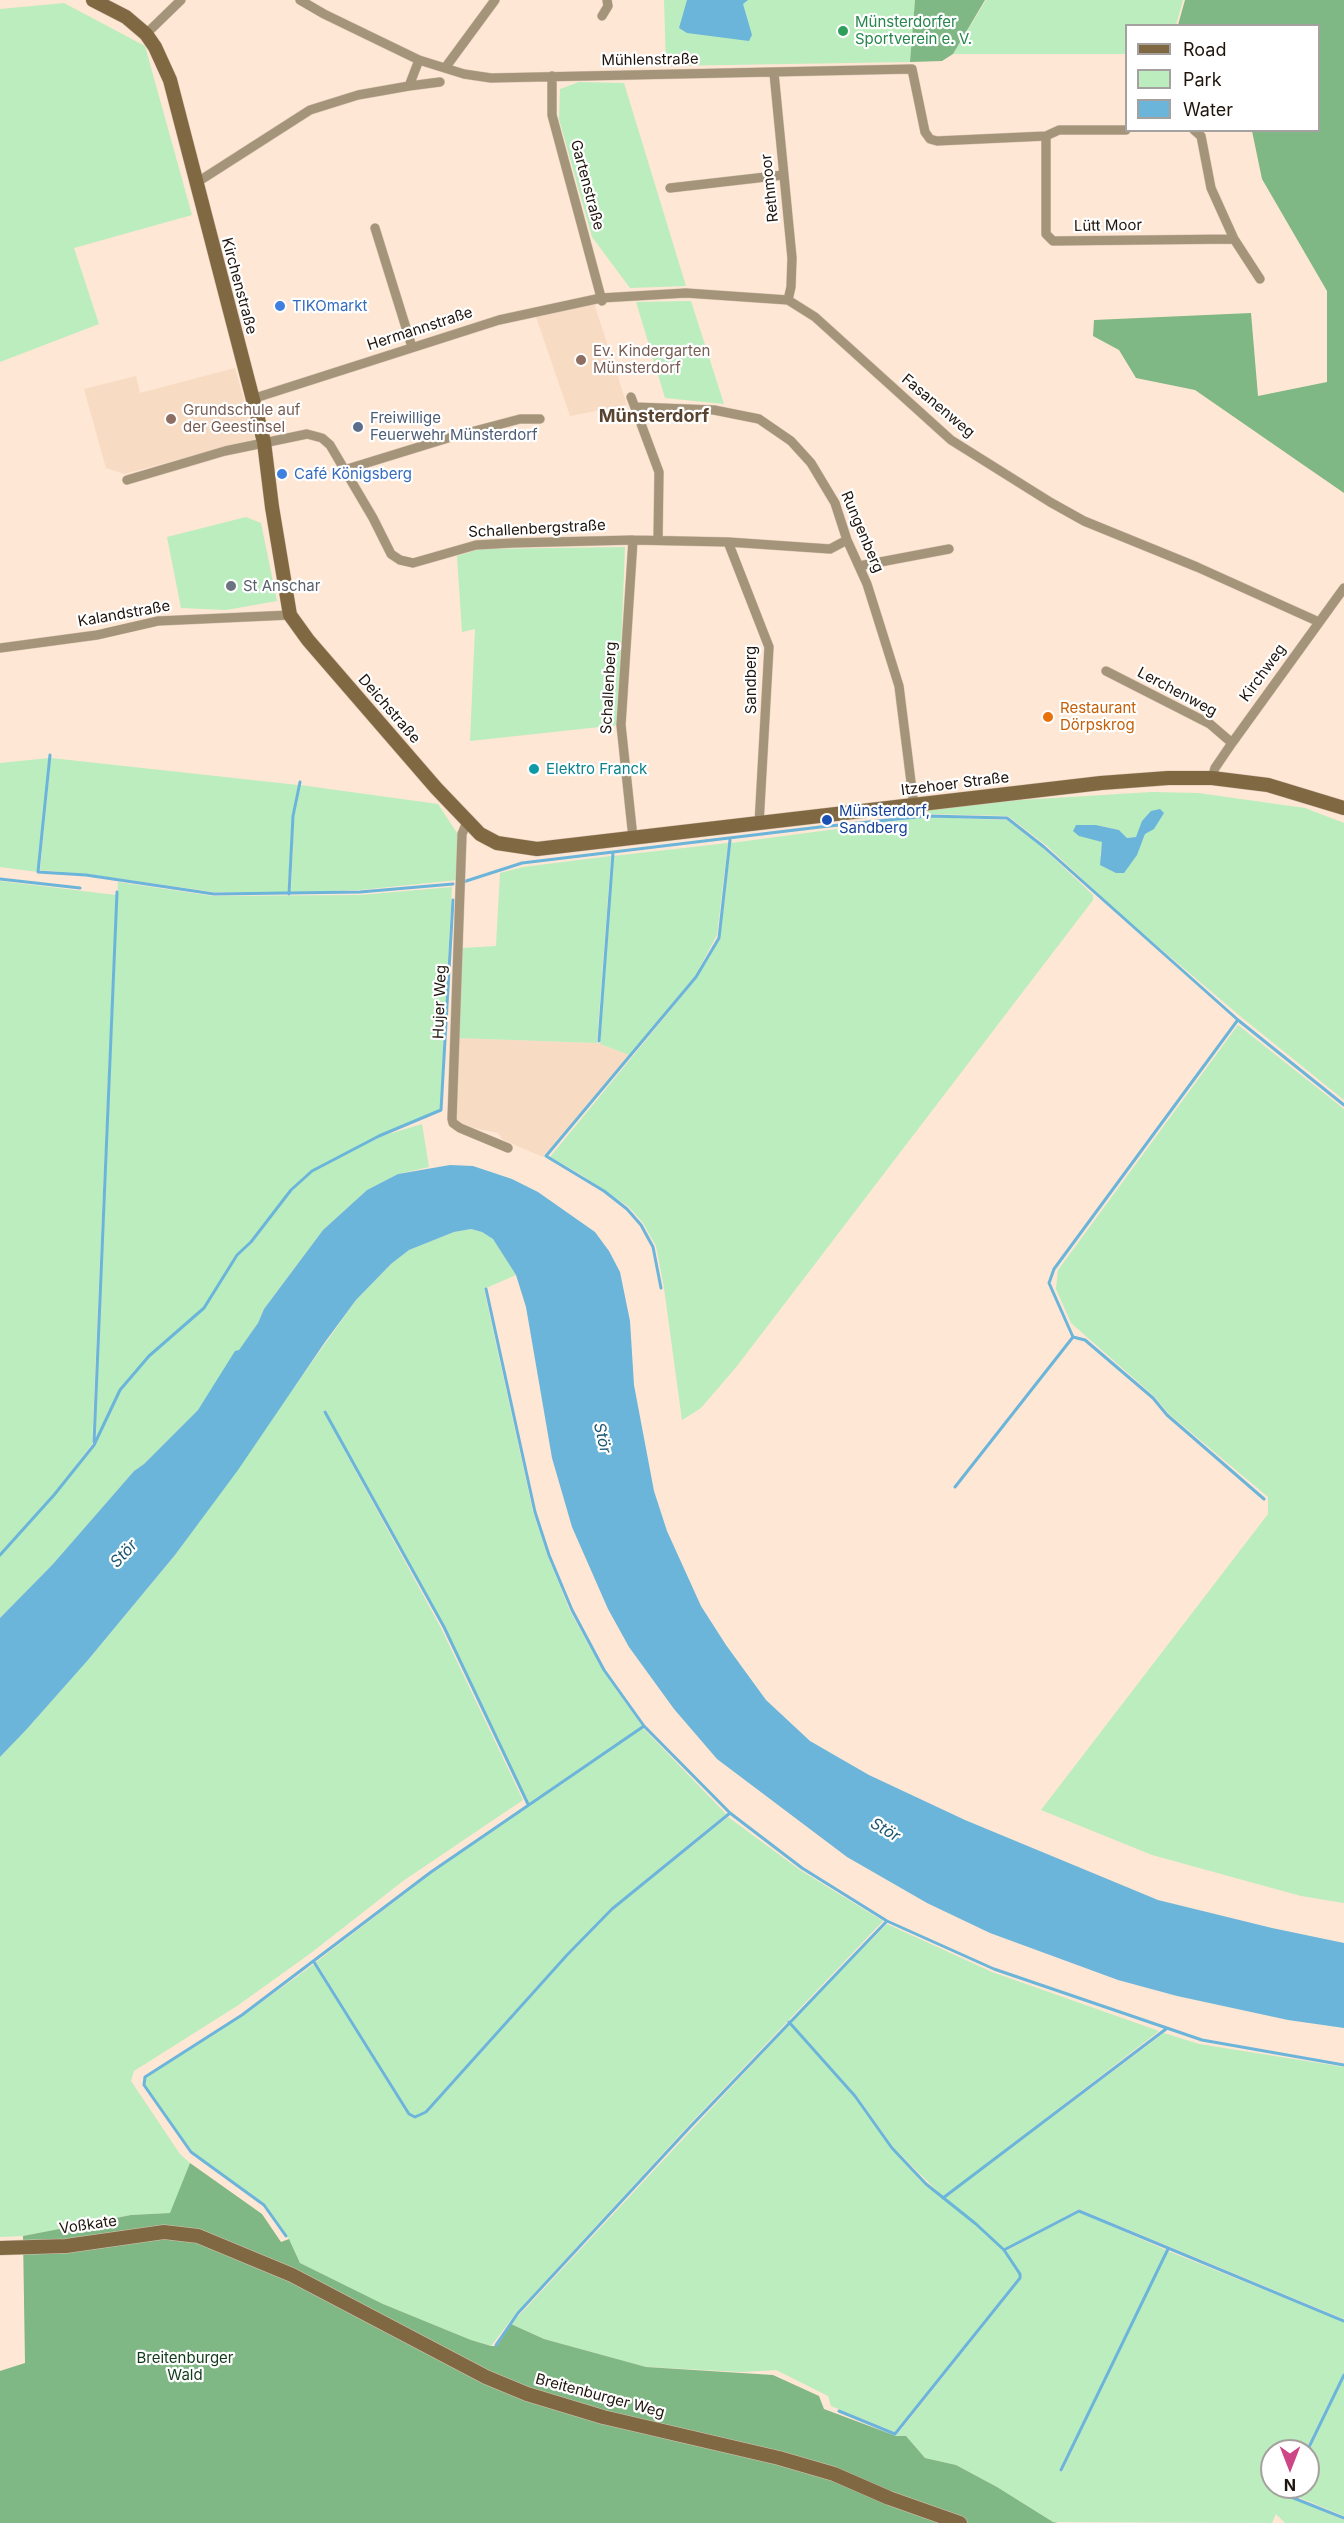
<!DOCTYPE html>
<html>
<head>
<meta charset="utf-8">
<style>
  body { margin:0 }
  #map { position:relative; width:1344px; height:2523px; overflow:hidden; background:#fee7d4; font-family:Inter,sans-serif }
  canvas { display:block }
  .legend { position:absolute; left:1125px; top:24px; width:195px; height:108px; box-sizing:border-box; background:#fff; border:2px solid #a5a19e; margin:0; padding:8px 10px; list-style:none; font-size:18px; color:#1f150d }
  .legend li { display:flex; align-items:center; gap:12px; height:30px }
  .legend b { width:30px; border:2px solid #a5a19e }
  .north { position:absolute; left:1260px; top:2439px; width:60px; height:60px; box-sizing:border-box; background:#fff; border:2px solid #a5a19e; border-radius:50%; rotate:180deg; font-size:16px; font-weight:700; line-height:24px; text-align:center; color:#1f150d }
  .north::after { content:''; display:block; margin:auto; width:21px; height:27px; background:#cd4685; clip-path:polygon(50% 0,100% 100%,50% 72%,0 100%) }
</style>
</head>
<body>
<div id="map">
<canvas width="1344" height="2523"></canvas>
<ul class="legend">
<li><b style="height:8px;background:#806942"></b>Road</li>
<li><b style="height:16px;background:#bbedbf"></b>Park</li>
<li><b style="height:16px;background:#6bb5db"></b>Water</li>
</ul>
<div class="north">N</div>
</div>
<script>
const c = document.querySelector('canvas').getContext('2d');
c.lineJoin = 'round';
function paint(path, color) {
  c.fillStyle = color;
  c.fill(path, 'evenodd');
}
function shape(rows) {
  const path = new Path2D();
  for (const r of rows) {
    path.moveTo(r[0], r[1]);
    for (let i = 2; i < r.length; i += 2) path.lineTo(r[i], r[i + 1]);
  }
  return path;
}
function strokePath(path, color, width, dash) {
  c.strokeStyle = color;
  c.lineWidth = width;
  c.lineCap = dash ? 'butt' : 'round';
  c.setLineDash(dash || []);
  c.stroke(path);
}
function label(font, color, halo, rows, align = 'center') {
  c.font = font + ' Inter,sans-serif';
  c.lineWidth = 4.5;
  c.setLineDash([]);
  c.textBaseline = 'middle';
  c.strokeStyle = halo;
  c.fillStyle = color;
  for (const [text, x, y, turn = 0] of rows) {
    c.save();
    c.translate(x, y);
    c.rotate((+turn || 0) * Math.PI / 180);
    c.textAlign = isNaN(turn) ? turn : align;
    if (halo) c.strokeText(text, 0, 0);
    c.fillText(text, 0, 0);
    c.restore();
  }
}
paint(shape([
  [593,300,627,405,570,416,535,314],
  [235,368,255,439,124,474,106,468,84,389,136,376,140,393],
  [456,1038,597,1043,629,1055,543,1157,503,1140,498,1133,464,1126,455,1119]
]), '#f7dbc3');
paint(shape([
  [664,0,915,0,910,62,666,66],
  [986,0,1183,0,1176,25,1126,26,1126,54,953,54],
  [64,3,145,46,192,215,74,248,99,324,0,362,0,9],
  [579,82,624,83,686,286,630,288,592,237,559,119,560,89],
  [691,301,724,404,665,398,636,302],
  [246,517,261,523,277,601,226,610,181,608,167,537],
  [625,547,618,725,470,741,475,629,462,632,457,556,480,549],
  [49,758,38,872,0,867,0,763],
  [51,758,298,785,292,816,288,892,214,892,87,874,40,870],
  [300,785,438,804,459,836,458,880,360,890,291,892,294,816],
  [1152,792,1198,793,1305,808,1344,823,1344,1100,1240,1016,1121,915,1047,846,1008,816,928,814,928,809,1004,801],
  [1076,825,1096,825,1119,830,1127,838,1136,837,1141,827,1145,834,1143,840,1100,856,1103,842],
  [927,817,1007,820,1043,848,1093,895,1093,900,737,1366,701,1408,682,1420,664,1288,656,1246,643,1223,629,1207,580,1174,550,1157,697,978,720,938,731,843],
  [728,843,717,935,695,976,629,1055,600,1044,613,856],
  [611,856,597,1043,456,1038,461,948,496,946,500,873,523,867],
  [0,881,116,895,92,1444,53,1495,0,1553],
  [118,882,213,896,360,895,452,887,440,1109,379,1135,312,1170,291,1189,251,1242,236,1254,204,1307,170,1339,149,1355,120,1390,94,1441],
  [1238,1025,1344,1109,1344,1903,1301,1896,1152,1855,1041,1810,1268,1514,1268,1497,1169,1414,1154,1396,1071,1323,1056,1289,1058,1270],
  [422,1124,429,1167,398,1174,367,1190,323,1230,264,1309,258,1323,198,1410,144,1464,134,1471,53,1564,0,1618,0,1556,54,1496,94,1445,121,1391,149,1357,204,1309,237,1256,252,1243,292,1191,313,1171,379,1137],
  [471,1229,482,1232,493,1239,516,1275,484,1289,533,1512,547,1554,570,1611,603,1671,642,1726,529,1803,445,1627,325,1410,323,1411,441,1628,523,1800,403,1881,311,1953,237,2006,134,2071,131,2081,180,2154,190,2163,171,2213,131,2215,23,2236,0,2237,0,1757,26,1730,88,1660,175,1555,356,1300,391,1264,409,1250,454,1232],
  [643,1728,726,1814,611,1908,566,1954,425,2111,415,2116,410,2113,316,1962,432,1873],
  [728,1817,800,1870,883,1921,688,2126,517,2312,491,2346,471,2340,383,2304,300,2263,289,2239,265,2204,192,2151,145,2085,146,2078,243,2016,314,1964,408,2115,415,2118,427,2113,568,1956,613,1910],
  [887,1924,992,1972,1159,2031,943,2197,894,2148,857,2096,791,2022],
  [790,2024,854,2096,891,2148,925,2185,975,2224,1003,2251,1019,2274,1018,2278,895,2432,831,2406,828,2396,776,2370,742,2372,646,2367,544,2339,511,2324],
  [1164,2033,1199,2044,1344,2067,1344,2319,1079,2209,1004,2249,945,2198],
  [1079,2212,1166,2250,1059,2471,1062,2472,1168,2251,1344,2322,1344,2372,1305,2451,1272,2451,1272,2487,1288,2487,1284,2495,1344,2520,1344,2523,1285,2523,1276,2514,1272,2523,1053,2522,997,2487,956,2465,925,2458,906,2436,896,2436,1021,2279,1021,2274,1006,2251],
  [1344,2378,1344,2516,1288,2493,1291,2487,1308,2487,1308,2452]
]), '#bbedbf');
paint(shape([
  [915,0,985,0,953,54,942,61,910,62],
  [1185,0,1344,0,1344,493,1195,390,1136,378,1119,350,1093,336,1094,320,1251,313,1258,396,1327,382,1327,291,1262,179,1252,131,1318,130,1318,26,1178,25],
  [190,2163,262,2214,281,2242,289,2239,300,2263,383,2304,471,2340,491,2346,497,2346,511,2324,544,2339,646,2367,773,2375,819,2396,824,2409,896,2436,906,2436,925,2458,956,2465,997,2487,1053,2522,1058,2523,0,2523,0,2371,25,2363,23,2236,131,2215,170,2213]
]), '#7fb785');
paint(shape([
  [687,0,748,0,743,4,752,35,749,41,687,33,679,28],
  [1160,809,1164,813,1154,829,1145,834,1137,855,1124,873,1116,873,1100,865,1102,842,1079,836,1073,831,1076,825,1096,825,1119,830,1127,838,1136,837,1142,821,1151,811],
  [450,1165,473,1166,512,1179,538,1192,595,1232,609,1251,620,1272,630,1321,634,1385,654,1491,667,1531,701,1606,726,1645,766,1700,810,1741,869,1775,965,1820,1158,1900,1272,1928,1344,1943,1344,2028,1288,2020,1177,1996,1118,1980,990,1933,927,1903,847,1857,717,1759,674,1709,629,1647,608,1609,572,1527,552,1458,526,1307,516,1275,493,1239,482,1232,471,1229,454,1232,409,1250,391,1264,356,1300,325,1342,238,1470,175,1555,88,1660,26,1730,0,1757,0,1618,53,1564,134,1471,144,1464,198,1410,235,1351,239,1350,258,1323,264,1309,323,1230,367,1190,398,1174]
]), '#6bb5db');
strokePath(shape([
  [50,755,38,872,86,875,214,894,360,892,453,884],
  [0,879,80,888],
  [463,882,522,863,820,827,927,816,1007,818,1044,847,1238,1020,1344,1105],
  [289,894,293,816,300,782],
  [1237,1021,1054,1269,1049,1283,1073,1337,1085,1340,1153,1398,1167,1415,1264,1499],
  [599,1041,613,853],
  [661,1288,653,1247,641,1225,627,1209,604,1191,546,1156,696,977,719,938,730,840],
  [486,1289,535,1512,549,1555,572,1610,604,1670,644,1726,730,1813,802,1868,887,1921,994,1969,1202,2040,1344,2065],
  [325,1412,444,1627,528,1804],
  [94,1442,117,892],
  [955,1487,1073,1337],
  [0,1555,54,1495,94,1445,120,1390,149,1356,204,1308,237,1255,251,1242,291,1190,312,1171,379,1136,441,1110,453,900],
  [314,1962,409,2114,415,2117,426,2112,567,1955,612,1909,730,1813],
  [789,2022,855,2096,892,2148,926,2184,976,2224,1004,2250,1020,2274,1020,2278,895,2434,839,2411],
  [943,2198,1166,2029],
  [286,2236,264,2205,191,2152,144,2085,145,2077,242,2015,431,1872,644,1726],
  [1004,2250,1079,2211,1344,2321],
  [496,2345,518,2313,690,2127,887,1921],
  [1307,2451,1344,2375],
  [1061,2470,1168,2249],
  [1290,2487,1286,2495,1344,2518]
]), '#6bb5db', 3);
const street = shape([
  [300,0,324,14,419,60],
  [602,16,608,6,607,0],
  [146,34,181,0],
  [445,68,495,0],
  [774,73,792,258,791,287,788,300],
  [552,76,552,115,602,301],
  [409,86,440,82],
  [1046,136,1046,234,1053,241,1234,239,1211,188,1201,136,1194,130],
  [196,183,310,110,358,95,409,86,419,60,464,74,491,78,912,69,925,132,930,139,937,141,1046,136,1059,130,1126,130],
  [670,188,783,175],
  [375,228,412,347],
  [1234,239,1260,279],
  [631,397,659,472,658,540],
  [252,399,499,320,601,298,686,293,788,300,815,317,951,440,1050,502,1084,521,1197,567,1319,622],
  [635,407,714,410,759,419,791,441,811,463,835,503,847,540,867,584,899,686,914,806],
  [344,470,448,438,520,419,540,419],
  [127,480,225,451,307,434,322,438,330,445,373,518,391,554,400,560,413,563,476,545,513,543,633,540,728,542,830,549,847,540],
  [633,540,621,725,633,838],
  [728,542,769,647,759,824],
  [859,566,949,549],
  [0,648,97,635,158,621,290,615],
  [1106,671,1210,724,1232,743],
  [1212,778,1215,768,1232,743,1344,588],
  [467,822,462,834,452,1119,453,1123,460,1128,508,1148]
]);
const secondary = shape([
  [93,0,126,17,146,34,155,47,170,80,264,442,272,507,290,615,308,640,436,788,480,834,497,843,537,849,1101,783,1168,778,1212,778,1268,785,1344,808],
  [0,2248,66,2246,164,2232,198,2236,292,2275,486,2377,527,2394,603,2417,779,2458,834,2474,889,2498,960,2523]
]);
strokePath(street, '#dac5b4', 10);
strokePath(secondary, '#dac5b4', 15);
strokePath(street, '#a4947a', 9);
strokePath(secondary, '#806942', 14);
for (const [x, y, r, color] of [
  [843,31,6,"#2e9e5b"],
  [280,306,6,"#3f7fe0"],
  [581,360,6,"#8d6e63"],
  [171,419,6,"#8d6e63"],
  [358,427,6,"#5c6f8a"],
  [282,474,6,"#3f7fe0"],
  [231,586,6,"#6b7280"],
  [1048,717,6,"#e8710a"],
  [534,769,6,"#0f9aa8"],
  [827,820,6,"#1a4fb4"]
]) {
  const dot = new Path2D();
  dot.arc(x, y, r, 0, 2 * Math.PI);
  c.fillStyle = color;
  c.fill(dot);
  strokePath(dot, '#fff', 2);
}
label('15px', '#27864d', '#fff', [
  ["Münsterdorfer",855,22],
  ["Sportverein e. V.",855,39]
], 'left');
label('15px', '#1f150d', '#fff', [
  ["Mühlenstraße",650,60,-1],
  ["Gartenstraße",587,185,75],
  ["Rethmoor",770,188,-96],
  ["Lütt Moor",1108,226,-1],
  ["Kirchenstraße",239,286,75],
  ["Hermannstraße",420,329,-18],
  ["Fasanenweg",938,406,40],
  ["Schallenbergstraße",537,529,-3],
  ["Rungenberg",862,532,67],
  ["Kalandstraße",124,614,-10],
  ["Kirchweg",1263,673,-54],
  ["Sandberg",751,680,-90],
  ["Schallenberg",609,688,-87],
  ["Lerchenweg",1177,692,28],
  ["Deichstraße",389,709,49],
  ["Itzehoer Straße",955,784,-7],
  ["Hujer Weg",440,1002,-88],
  ["Voßkate",88,2225,-8],
  ["Breitenburger Weg",600,2396,15]
]);
label('15px', '#366cbe', '#fff', [
  ["TIKOmarkt",292,306],
  ["Café Königsberg",294,474]
], 'left');
label('15px', '#785e54', '#fff', [
  ["Ev. Kindergarten",593,351],
  ["Münsterdorf",593,368],
  ["Grundschule auf",183,410],
  ["der Geestinsel",183,427]
], 'left');
label('15px', '#4e5e75', '#fff', [
  ["Freiwillige",370,418],
  ["Feuerwehr Münsterdorf",370,435]
], 'left');
label('15px', '#5b616d', '#fff', [
  ["St Anschar",243,586]
], 'left');
label('15px', '#c56008', '#fff', [
  ["Restaurant",1060,708],
  ["Dörpskrog",1060,725]
], 'left');
label('15px', '#0d838f', '#fff', [
  ["Elektro Franck",546,769]
], 'left');
label('15px', '#164399', '#fff', [
  ["Münsterdorf,",839,811],
  ["Sandberg",839,828]
], 'left');
label('15px', '#123b1a', '#fff', [
  ["Breitenburger",185,2358],
  ["Wald",185,2375]
]);
label('italic 16px', '#1c5671', '#fff', [
  ["Stör",602,1438,77],
  ["Stör",124,1554,-47],
  ["Stör",885,1830,31]
]);
label('bold 18px', '#5a432e', '#fff', [
  ["Münsterdorf",654,417]
]);
</script>
</body>
</html>
